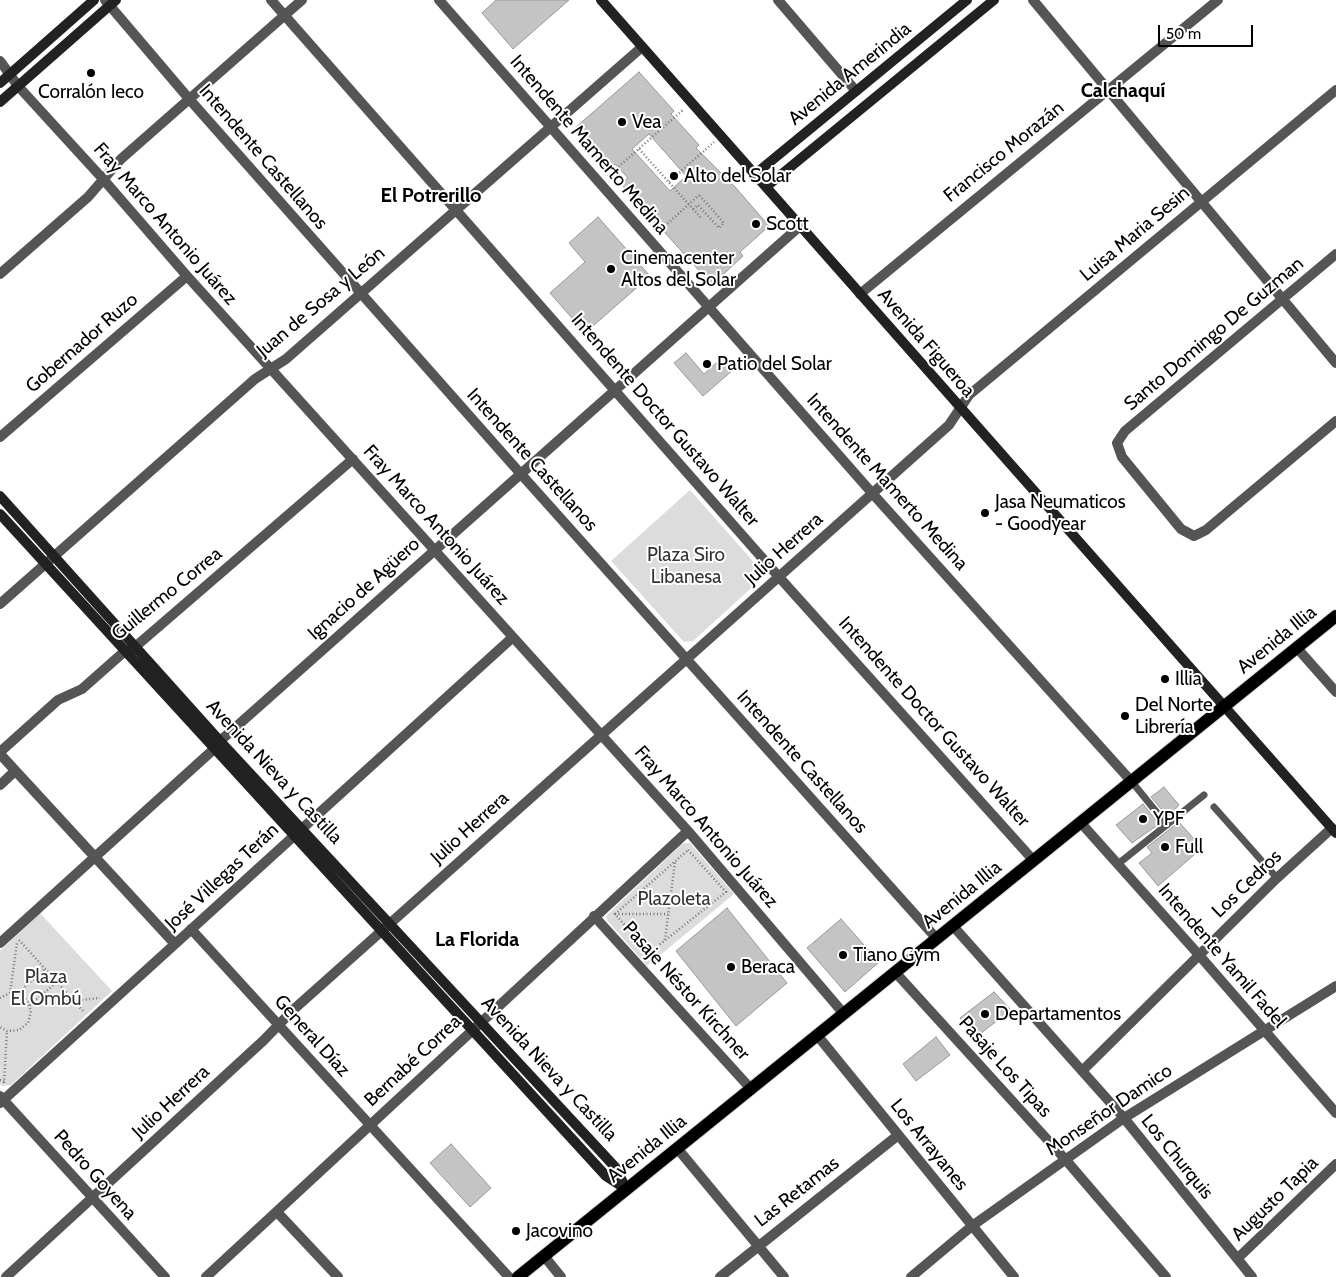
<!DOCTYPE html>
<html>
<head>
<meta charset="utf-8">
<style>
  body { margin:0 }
  #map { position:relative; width:1336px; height:1277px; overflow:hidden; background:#fff; font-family:Cabin,sans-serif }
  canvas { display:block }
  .scale { position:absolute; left:1158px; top:25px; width:95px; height:22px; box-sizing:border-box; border:2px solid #000; border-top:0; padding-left:6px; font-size:15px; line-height:18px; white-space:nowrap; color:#000; -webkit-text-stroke:4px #fff; paint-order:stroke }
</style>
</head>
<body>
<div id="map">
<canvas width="1336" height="1277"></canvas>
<div class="scale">50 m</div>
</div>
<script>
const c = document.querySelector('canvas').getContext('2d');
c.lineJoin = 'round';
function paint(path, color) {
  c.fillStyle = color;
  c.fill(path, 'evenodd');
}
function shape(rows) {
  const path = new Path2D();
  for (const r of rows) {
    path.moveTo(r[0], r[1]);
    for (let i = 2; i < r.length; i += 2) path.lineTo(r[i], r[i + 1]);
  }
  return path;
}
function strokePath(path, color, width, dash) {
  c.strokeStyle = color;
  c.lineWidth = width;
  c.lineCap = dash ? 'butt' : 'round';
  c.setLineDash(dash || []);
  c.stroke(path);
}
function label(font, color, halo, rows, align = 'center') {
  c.font = font + ' Cabin,sans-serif';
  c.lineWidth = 4;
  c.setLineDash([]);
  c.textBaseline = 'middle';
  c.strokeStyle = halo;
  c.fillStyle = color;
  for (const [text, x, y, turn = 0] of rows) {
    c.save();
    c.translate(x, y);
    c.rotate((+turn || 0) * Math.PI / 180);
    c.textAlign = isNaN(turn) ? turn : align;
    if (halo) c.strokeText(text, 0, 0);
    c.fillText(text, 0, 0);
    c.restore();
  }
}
paint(shape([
  [690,490,759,568,762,574,759,581,693,641,684,642,611,561],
  [686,843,690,843,734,894,647,966,607,920,606,916,682,844],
  [40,913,112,991,11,1085,2,1086,0,1084,0,951]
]), '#dcdcdc');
const building = shape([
  [496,0,569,0,513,49,482,13,496,0],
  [639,72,674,111,671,114,699,145,696,148,736,188,769,226,740,252,743,256,712,285,621,184,628,178,615,164,611,168,575,128,639,72],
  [649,134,686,176,670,191,632,149,649,134],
  [598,217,650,276,585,333,550,293,585,262,569,243,598,217],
  [686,353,704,374,723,357,734,369,703,396,674,363,686,353],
  [1164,787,1179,805,1168,817,1151,797,1164,787],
  [1143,804,1159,824,1132,843,1116,825,1143,804],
  [1179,822,1202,848,1158,886,1139,863,1152,853,1147,847,1179,822],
  [727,908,787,983,736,1026,676,951,727,908],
  [841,919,879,962,845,992,807,948,841,919],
  [994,992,1011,1010,976,1037,960,1018,994,992],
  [936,1037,950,1055,916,1081,903,1064,936,1037],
  [451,1144,491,1188,470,1207,430,1163,451,1144]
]);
paint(building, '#c4c4c4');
strokePath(building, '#999', 1);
const primary = shape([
  [518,1277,1336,616]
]);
strokePath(primary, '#dbdbdb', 14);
strokePath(shape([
  [639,149,702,219],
  [608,176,684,109],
  [669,182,714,142],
  [693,209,698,205,719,228,724,223,699,195],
  [688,850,726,892,649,953,615,914,688,850],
  [615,914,668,914],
  [19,940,84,1012],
  [665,940,675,862],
  [10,993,17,943],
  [17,994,45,969],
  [0,998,10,993,17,994,27,1000,31,1011,28,1023,19,1030,7,1031,0,1027],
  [31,1004,57,982],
  [30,1005,100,998],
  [0,1080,6,1082],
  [4,1083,7,1031]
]), '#777', 2.5, [1, 2.5]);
strokePath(shape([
  [1132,782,1167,825],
  [1214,807,1277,878],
  [1118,864,1204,795]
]), '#555', 7);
strokePath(shape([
  [105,0,190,100,520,473,937,939],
  [271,0,779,577,1034,861],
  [439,0,872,493,1132,782],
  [778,0,856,91],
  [1033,0,1336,363],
  [0,61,18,86,103,179,187,276,688,831,844,1014],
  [1336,254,1125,431,1117,443,1122,457,1181,529,1194,536,1206,530,1336,421],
  [0,274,88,197,121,159,302,0],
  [860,294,1218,0],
  [0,437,187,276],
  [0,604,255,379,286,359,642,47],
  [1297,648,1336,692],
  [0,752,58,700,82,689,125,651,135,647,353,459],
  [0,754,175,944],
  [0,785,15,771],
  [1081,823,1199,955,1336,1113],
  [594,916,751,1089],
  [953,926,1124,1118,1252,1277],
  [191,929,509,1277],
  [0,943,214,749,220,741,800,226],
  [895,972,1065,1159,1166,1277],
  [817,1035,1014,1277],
  [1082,1071,1277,878,1332,828],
  [0,1096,165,1277],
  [0,1103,513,637],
  [677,1148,784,1277],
  [277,1212,338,1277],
  [544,1256,561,1277],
  [1238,1258,1336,1164],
  [6,1277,264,1040,293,1010,949,425,969,395,1336,90],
  [206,1277,688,831],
  [720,1277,897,1136],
  [911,1277,972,1226,1124,1118,1336,986]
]), '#555', 10);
strokePath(shape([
  [601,0,1336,833],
  [0,83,94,0],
  [0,102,116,0],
  [754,175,967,0],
  [766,187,994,0],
  [0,496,220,741,616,1168,626,1189],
  [0,514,606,1176,626,1189]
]), '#222', 10);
strokePath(primary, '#000', 12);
strokePath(shape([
  [665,226,699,195]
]), '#777', 2.5, [1, 2.5]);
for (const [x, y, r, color] of [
  [91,73,5,"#000"],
  [622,122,5,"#000"],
  [674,176,5,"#000"],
  [756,224,5,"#000"],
  [611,269,5,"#000"],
  [707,364,5,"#000"],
  [985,513,5,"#000"],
  [1165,679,5,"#000"],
  [1125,716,5,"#000"],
  [1143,819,5,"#000"],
  [1165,847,5,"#000"],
  [843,955,5,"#000"],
  [731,967,5,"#000"],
  [985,1014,5,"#000"],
  [516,1231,5,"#000"]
]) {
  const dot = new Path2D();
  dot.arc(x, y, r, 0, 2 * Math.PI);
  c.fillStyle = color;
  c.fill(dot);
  strokePath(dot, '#fff', 2);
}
label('19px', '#000', '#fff', [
  ["Avenida Amerindia",850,74,-39],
  ["Intendente Mamerto Medina",589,145,49],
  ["Francisco Morazán",1004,152,-39],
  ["Intendente Castellanos",263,157,49],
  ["Fray Marco Antonio Juárez",165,224,49],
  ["Luisa Maria Sesin",1135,234,-40],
  ["Juan de Sosa y León",321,302,-40],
  ["Santo Domingo De Guzman",1214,334,-40],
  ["Gobernador Ruzo",82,343,-41],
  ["Avenida Figueroa",926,343,49],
  ["Intendente Doctor Gustavo Walter",665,420,49],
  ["Intendente Castellanos",532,460,48],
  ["Intendente Mamerto Medina",887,482,48],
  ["Fray Marco Antonio Juárez",436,525,48],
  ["Julio Herrera",784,549,-42],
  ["Ignacio de Agüero",364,589,-42],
  ["Guillermo Correa",167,594,-39],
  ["Avenida Illia",1277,640,-39],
  ["Intendente Doctor Gustavo Walter",934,722,48],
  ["Intendente Castellanos",802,762,48],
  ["Avenida Nieva y Castilla",274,772,47],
  ["Fray Marco Antonio Juárez",706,827,49],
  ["Julio Herrera",470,828,-42],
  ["José Villegas Terán",222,877,-43],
  ["Los Cedros",1247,884,-44],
  ["Avenida Illia",962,895,-39],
  ["Intendente Yamil Fadel",1222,956,49],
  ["Pasaje Néstor Kirchner",686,991,48],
  ["General Díaz",312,1036,48],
  ["Bernabé Correa",413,1061,-43],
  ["Pasaje Los Tipas",1005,1067,48],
  ["Avenida Nieva y Castilla",549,1069,47],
  ["Julio Herrera",171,1102,-43],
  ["Monseñor Damico",1109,1110,-34],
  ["Los Arrayanes",929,1145,51],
  ["Avenida Illia",647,1149,-39],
  ["Los Churquis",1177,1157,51],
  ["Pedro Goyena",95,1175,48],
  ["Las Retamas",797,1192,-38],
  ["Augusto Tapia",1275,1199,-44]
]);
label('19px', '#000', '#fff', [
  ["Corralón Ieco",91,92,"center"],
  ["Vea",632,122],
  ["Alto del Solar",684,176],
  ["Scott",766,224],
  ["Cinemacenter",621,258],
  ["Altos del Solar",621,280],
  ["Patio del Solar",717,364],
  ["Jasa Neumaticos",995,502],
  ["- Goodyear",995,524],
  ["Illia",1175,679],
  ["Del Norte",1135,705],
  ["Librería",1135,727],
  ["YPF",1153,819],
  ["Full",1175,847],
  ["Tiano Gym",853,955],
  ["Beraca",741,967],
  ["Departamentos",995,1014],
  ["Jacovino",526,1231]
], 'left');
label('19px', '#333', '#fff', [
  ["Plaza Siro",686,555],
  ["Libanesa",686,577],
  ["Plazoleta",674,899],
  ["Plaza",46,977],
  ["El Ombú",46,999]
]);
label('bold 20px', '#000', '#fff', [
  ["Calchaquí",1123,91],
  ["El Potrerillo",431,196],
  ["La Florida",477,940]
]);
</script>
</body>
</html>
